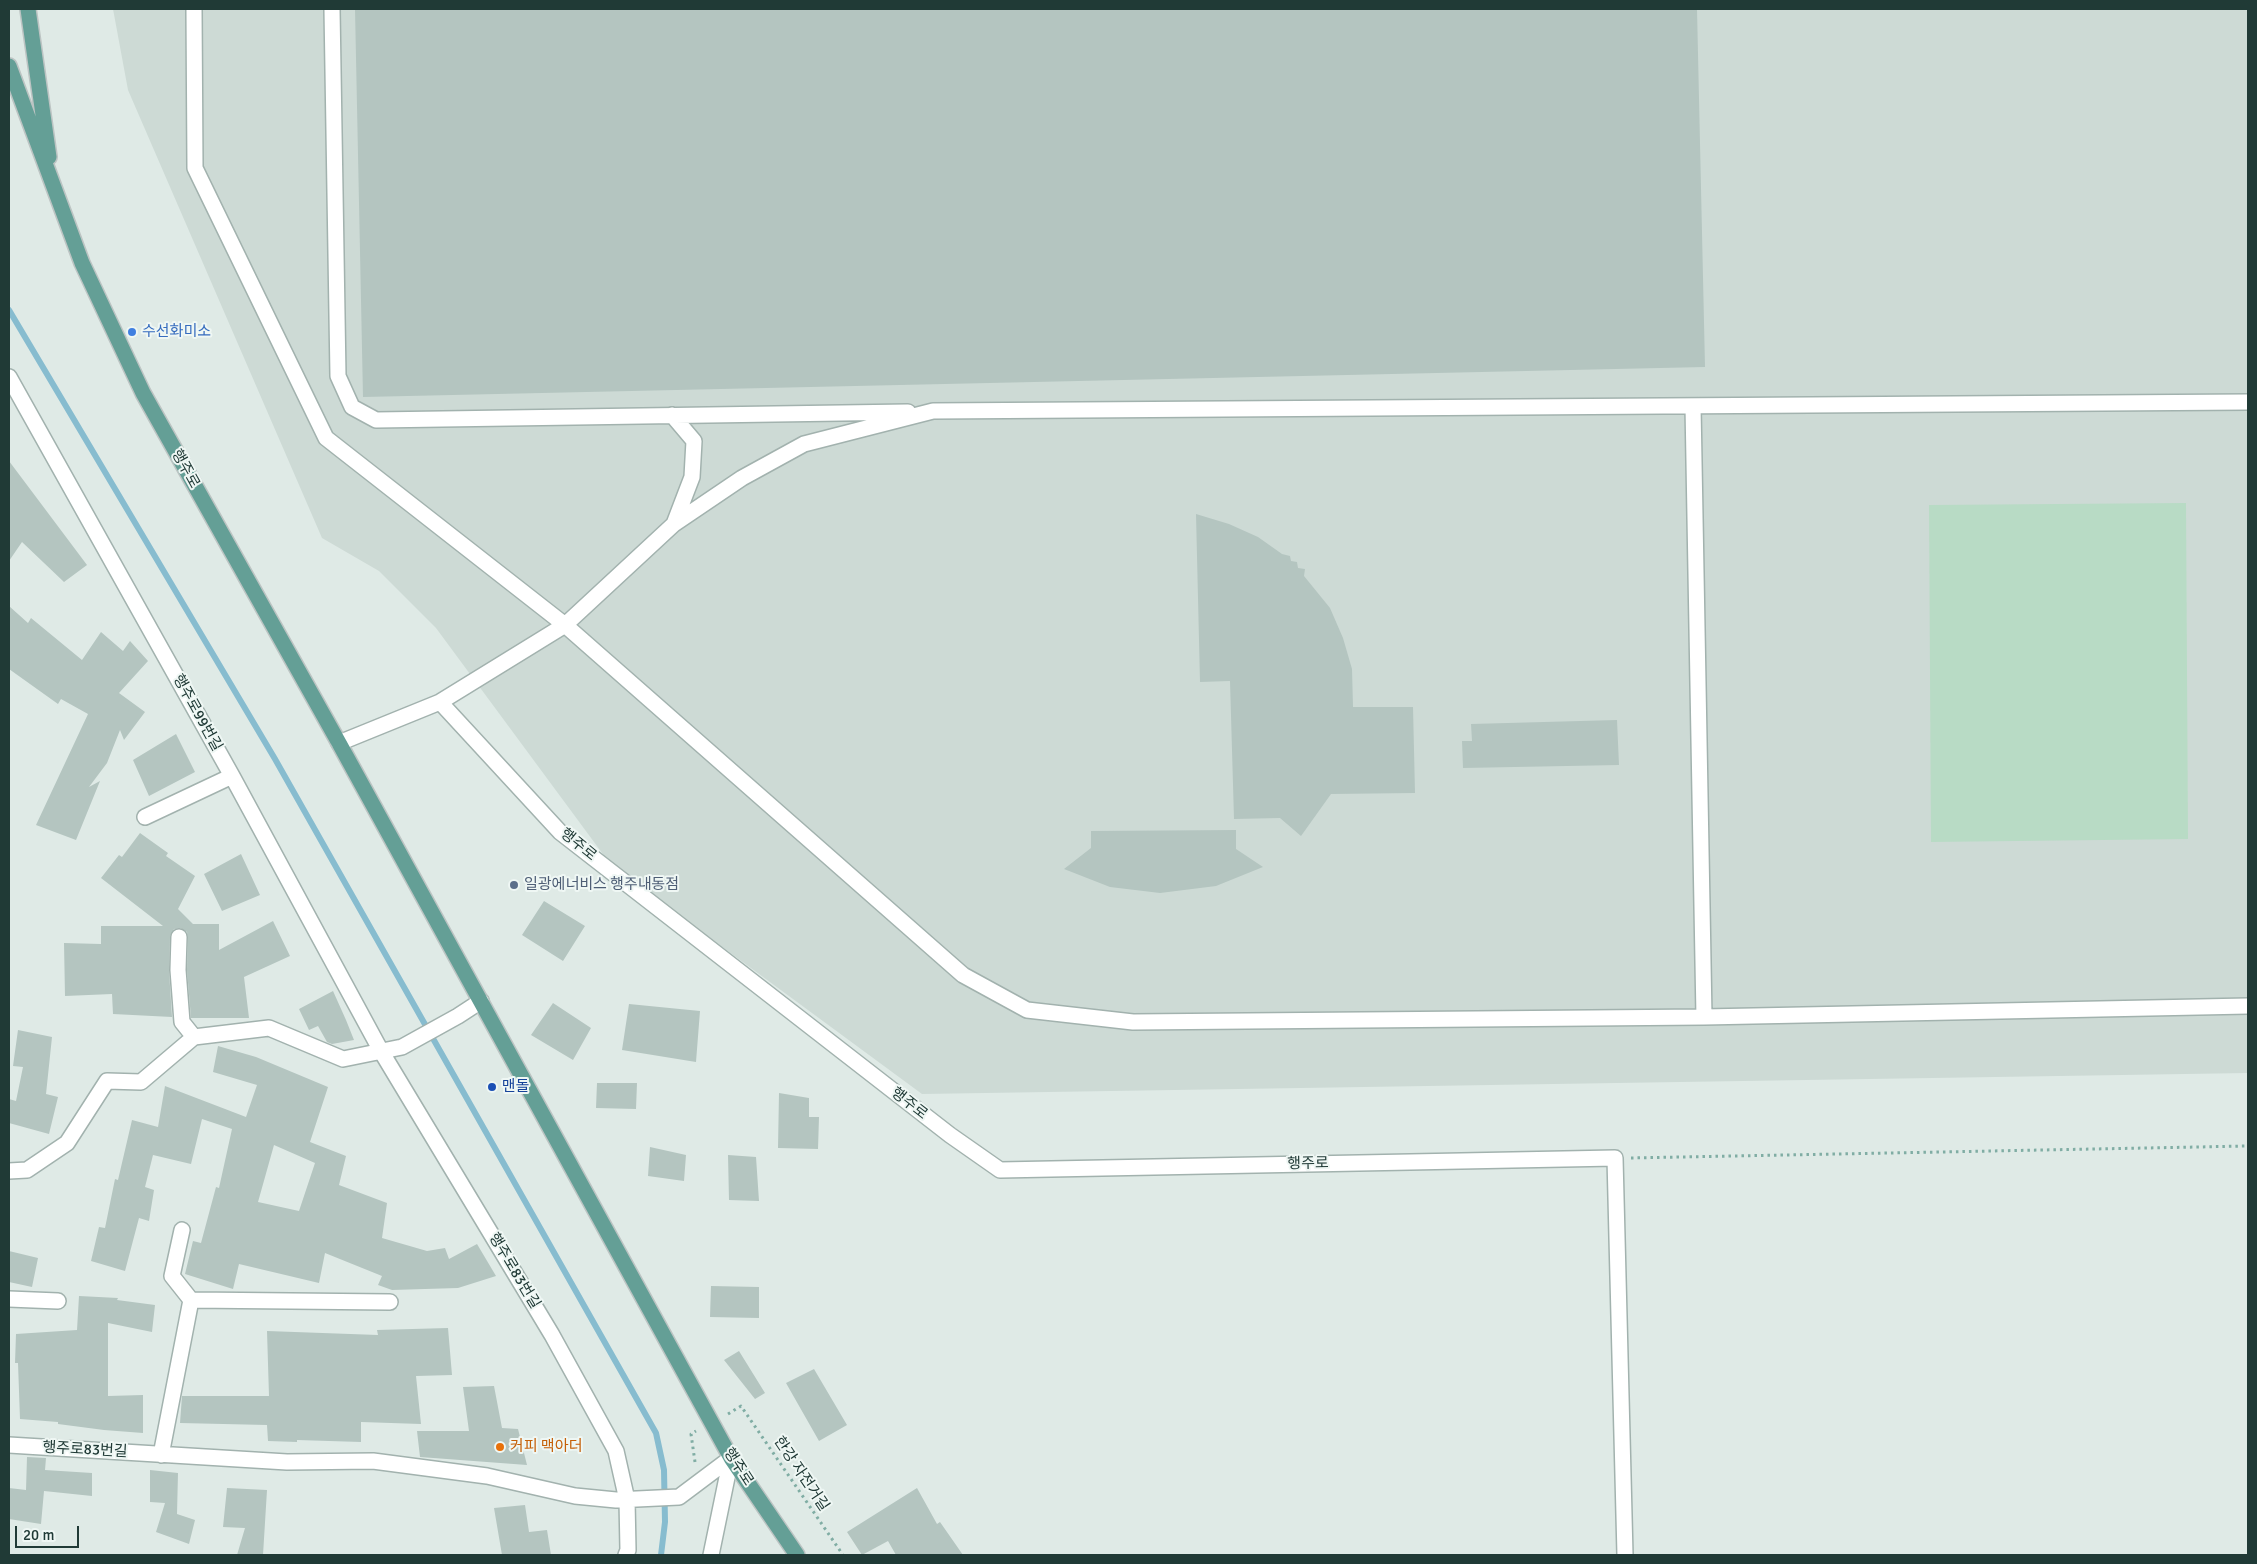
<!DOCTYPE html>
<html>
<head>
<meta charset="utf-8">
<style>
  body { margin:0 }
  #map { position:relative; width:2257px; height:1564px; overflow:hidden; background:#dfeae6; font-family:Signika,sans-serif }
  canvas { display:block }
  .frame { position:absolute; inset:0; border:10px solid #203a36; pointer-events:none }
  .scale { position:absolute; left:15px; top:1526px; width:64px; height:22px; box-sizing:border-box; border:2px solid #203a36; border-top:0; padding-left:6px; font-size:15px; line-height:18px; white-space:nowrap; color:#203a36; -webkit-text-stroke:4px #eff7f4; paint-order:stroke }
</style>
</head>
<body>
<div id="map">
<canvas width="2257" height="1564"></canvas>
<div class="frame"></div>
<div class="scale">20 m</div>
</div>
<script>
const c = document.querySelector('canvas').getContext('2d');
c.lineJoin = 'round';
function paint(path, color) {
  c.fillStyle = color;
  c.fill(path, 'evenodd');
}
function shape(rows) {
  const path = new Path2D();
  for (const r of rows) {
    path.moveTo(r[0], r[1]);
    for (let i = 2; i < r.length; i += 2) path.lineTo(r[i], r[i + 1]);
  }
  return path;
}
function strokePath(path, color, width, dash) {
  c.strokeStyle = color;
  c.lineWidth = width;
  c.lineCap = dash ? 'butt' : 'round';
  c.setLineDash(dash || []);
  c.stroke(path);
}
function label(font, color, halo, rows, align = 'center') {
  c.font = font + ' Signika,"Noto Sans KR",sans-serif';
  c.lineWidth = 4;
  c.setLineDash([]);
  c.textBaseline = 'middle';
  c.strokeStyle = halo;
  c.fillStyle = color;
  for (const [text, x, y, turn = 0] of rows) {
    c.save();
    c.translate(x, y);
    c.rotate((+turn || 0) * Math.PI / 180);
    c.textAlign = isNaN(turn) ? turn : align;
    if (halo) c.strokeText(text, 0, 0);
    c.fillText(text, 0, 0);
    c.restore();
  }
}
paint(shape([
  [113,9,2248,9,2248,1073,922,1094,611,865,436,628,379,571,322,538,128,90]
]), '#cddad5');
paint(shape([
  [2186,503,2188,839,1931,842,1929,505]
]), '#b8dbc5');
strokePath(shape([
  [9,310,275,759,656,1433,664,1470,665,1522,661,1555]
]), '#87bccf', 6);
paint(shape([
  [355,9,1697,9,1705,367,363,397],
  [9,461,87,565,64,582,22,542,9,561],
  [1196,514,1229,524,1258,537,1282,554,1290,556,1291,561,1297,562,1298,568,1305,569,1304,576,1330,608,1343,638,1352,669,1353,707,1413,707,1415,793,1331,794,1301,836,1280,818,1234,819,1230,681,1200,682],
  [9,606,28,623,31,618,82,660,101,632,123,651,130,641,148,661,119,693,145,712,124,740,120,730,107,763,89,787,100,781,76,840,36,825,88,714,61,699,58,704,9,669],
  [1617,720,1619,765,1463,768,1462,741,1472,741,1471,724],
  [176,734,195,772,149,796,133,760],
  [1236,830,1236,849,1263,867,1216,886,1160,893,1110,887,1064,869,1091,848,1091,831],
  [140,833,168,853,166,856,195,876,178,909,193,924,219,924,219,950,273,921,290,956,244,977,249,1018,191,1018,187,970,188,937,187,932,180,928,174,929,170,937,169,971,172,1017,113,1014,112,994,65,996,64,943,101,944,101,926,163,926,101,878,119,855,122,857],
  [241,854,260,895,222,911,204,874],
  [544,901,585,926,563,961,522,935],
  [333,991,346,1020,354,1040,332,1044,327,1042,318,1026,309,1030,299,1009],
  [553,1003,591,1028,573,1060,531,1035],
  [629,1004,700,1011,696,1062,622,1050],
  [18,1030,52,1037,46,1094,58,1097,49,1134,9,1123,9,1099,16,1101,23,1067,13,1066],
  [218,1046,256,1057,328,1087,310,1142,346,1156,339,1185,387,1203,382,1238,427,1251,445,1248,449,1259,477,1244,496,1276,458,1288,392,1290,378,1285,382,1276,325,1253,319,1283,239,1264,233,1289,185,1274,193,1241,201,1243,216,1187,219,1188,232,1129,202,1119,191,1164,153,1155,145,1187,154,1190,149,1221,139,1218,125,1271,91,1261,99,1227,105,1228,115,1179,118,1180,132,1120,158,1127,165,1086,246,1117,257,1085,213,1072],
  [274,1145,315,1163,299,1211,258,1202],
  [597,1083,637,1083,636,1109,596,1108],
  [779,1093,809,1098,809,1117,819,1117,818,1149,778,1148],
  [650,1147,686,1155,684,1181,648,1176],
  [728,1155,756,1157,759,1201,729,1200],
  [9,1251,38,1258,32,1287,9,1282],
  [711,1286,759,1287,759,1318,710,1317],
  [79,1296,118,1298,117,1300,155,1305,152,1332,108,1323,108,1396,143,1395,143,1433,104,1430,58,1424,58,1422,20,1419,18,1363,15,1363,16,1334,77,1330],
  [448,1328,452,1375,416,1376,421,1424,361,1422,361,1442,297,1440,297,1442,268,1441,267,1425,180,1423,182,1396,269,1396,267,1331,378,1335,377,1330],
  [739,1351,765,1393,755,1399,724,1360],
  [814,1369,847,1425,819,1441,786,1383],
  [494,1386,502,1428,518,1429,527,1465,420,1457,417,1431,469,1431,463,1387],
  [27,1457,46,1458,45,1470,92,1473,92,1496,44,1491,41,1524,9,1519,9,1488,26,1490],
  [150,1470,178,1473,177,1514,195,1520,189,1544,156,1532,165,1503,150,1502],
  [227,1488,267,1490,263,1555,237,1555,245,1528,223,1527],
  [917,1488,937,1524,940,1522,963,1555,896,1555,888,1541,862,1555,847,1532],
  [525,1505,529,1532,547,1530,551,1555,502,1555,494,1508]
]), '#b4c5c0');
const minor = shape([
  [194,9,195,168,326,438,565,625,674,524,742,478,804,444,933,411,2248,402],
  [332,9,338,376,352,407,376,420,908,412],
  [9,377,232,776,381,1051,552,1335,616,1451,627,1500,628,1550,626,1555],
  [1693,406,1704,1017],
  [672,415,694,441,692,477,674,524],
  [440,702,565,625,963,975,1027,1010,1133,1022,1704,1017,2248,1006],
  [339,743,440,702,560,832,950,1135,1000,1170,1615,1158,1625,1555],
  [145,817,232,776],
  [179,937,178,970,182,1022,194,1037],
  [9,1171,27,1170,67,1143,107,1081,141,1082,194,1037,269,1028,343,1059,402,1047,458,1016,481,1001],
  [9,1299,58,1301],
  [191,1300,390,1302],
  [9,1445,287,1462,373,1461,487,1476,575,1496,616,1500,679,1497,731,1458],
  [161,1455,191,1300,172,1276,182,1230],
  [711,1555,731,1458]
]);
const major = shape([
  [28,9,49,157],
  [9,66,82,263,143,393,339,743,731,1458,797,1555]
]);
strokePath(minor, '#a2b2ae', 18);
strokePath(major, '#bcc4c3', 18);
strokePath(shape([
  [1631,1158,2248,1146],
  [728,1414,741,1406,843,1555],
  [695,1462,691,1434,696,1431]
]), '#80ada4', 3, [2.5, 4]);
strokePath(minor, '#fff', 15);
strokePath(major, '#649f96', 15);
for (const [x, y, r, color] of [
  [132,332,5,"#3f7fe0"],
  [514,885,5,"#5c6f8a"],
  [492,1087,5,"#1a4fb4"],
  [500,1447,5,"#e8710a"]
]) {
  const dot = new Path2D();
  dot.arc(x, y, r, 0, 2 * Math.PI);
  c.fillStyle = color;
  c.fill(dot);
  strokePath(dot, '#eff7f4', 2);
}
label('15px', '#366cbe', '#eff7f4', [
  ["수선화미소",142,332]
], 'left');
label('15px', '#203a36', '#eff7f4', [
  ["행주로",185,469,61],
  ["행주로99번길",197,713,61],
  ["행주로",578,845,39],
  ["행주로",909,1104,38],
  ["행주로",1308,1164,-1],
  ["행주로83번길",514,1271,59],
  ["행주로83번길",85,1450,3],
  ["행주로",738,1467,57],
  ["한강 자전거길",801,1474,56]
]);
label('15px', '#4e5e75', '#eff7f4', [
  ["일광에너비스 행주내동점",524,885]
], 'left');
label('15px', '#164399', '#eff7f4', [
  ["맨돌",502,1087]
], 'left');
label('15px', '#c56008', '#eff7f4', [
  ["커피 맥아더",510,1447]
], 'left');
</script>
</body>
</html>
